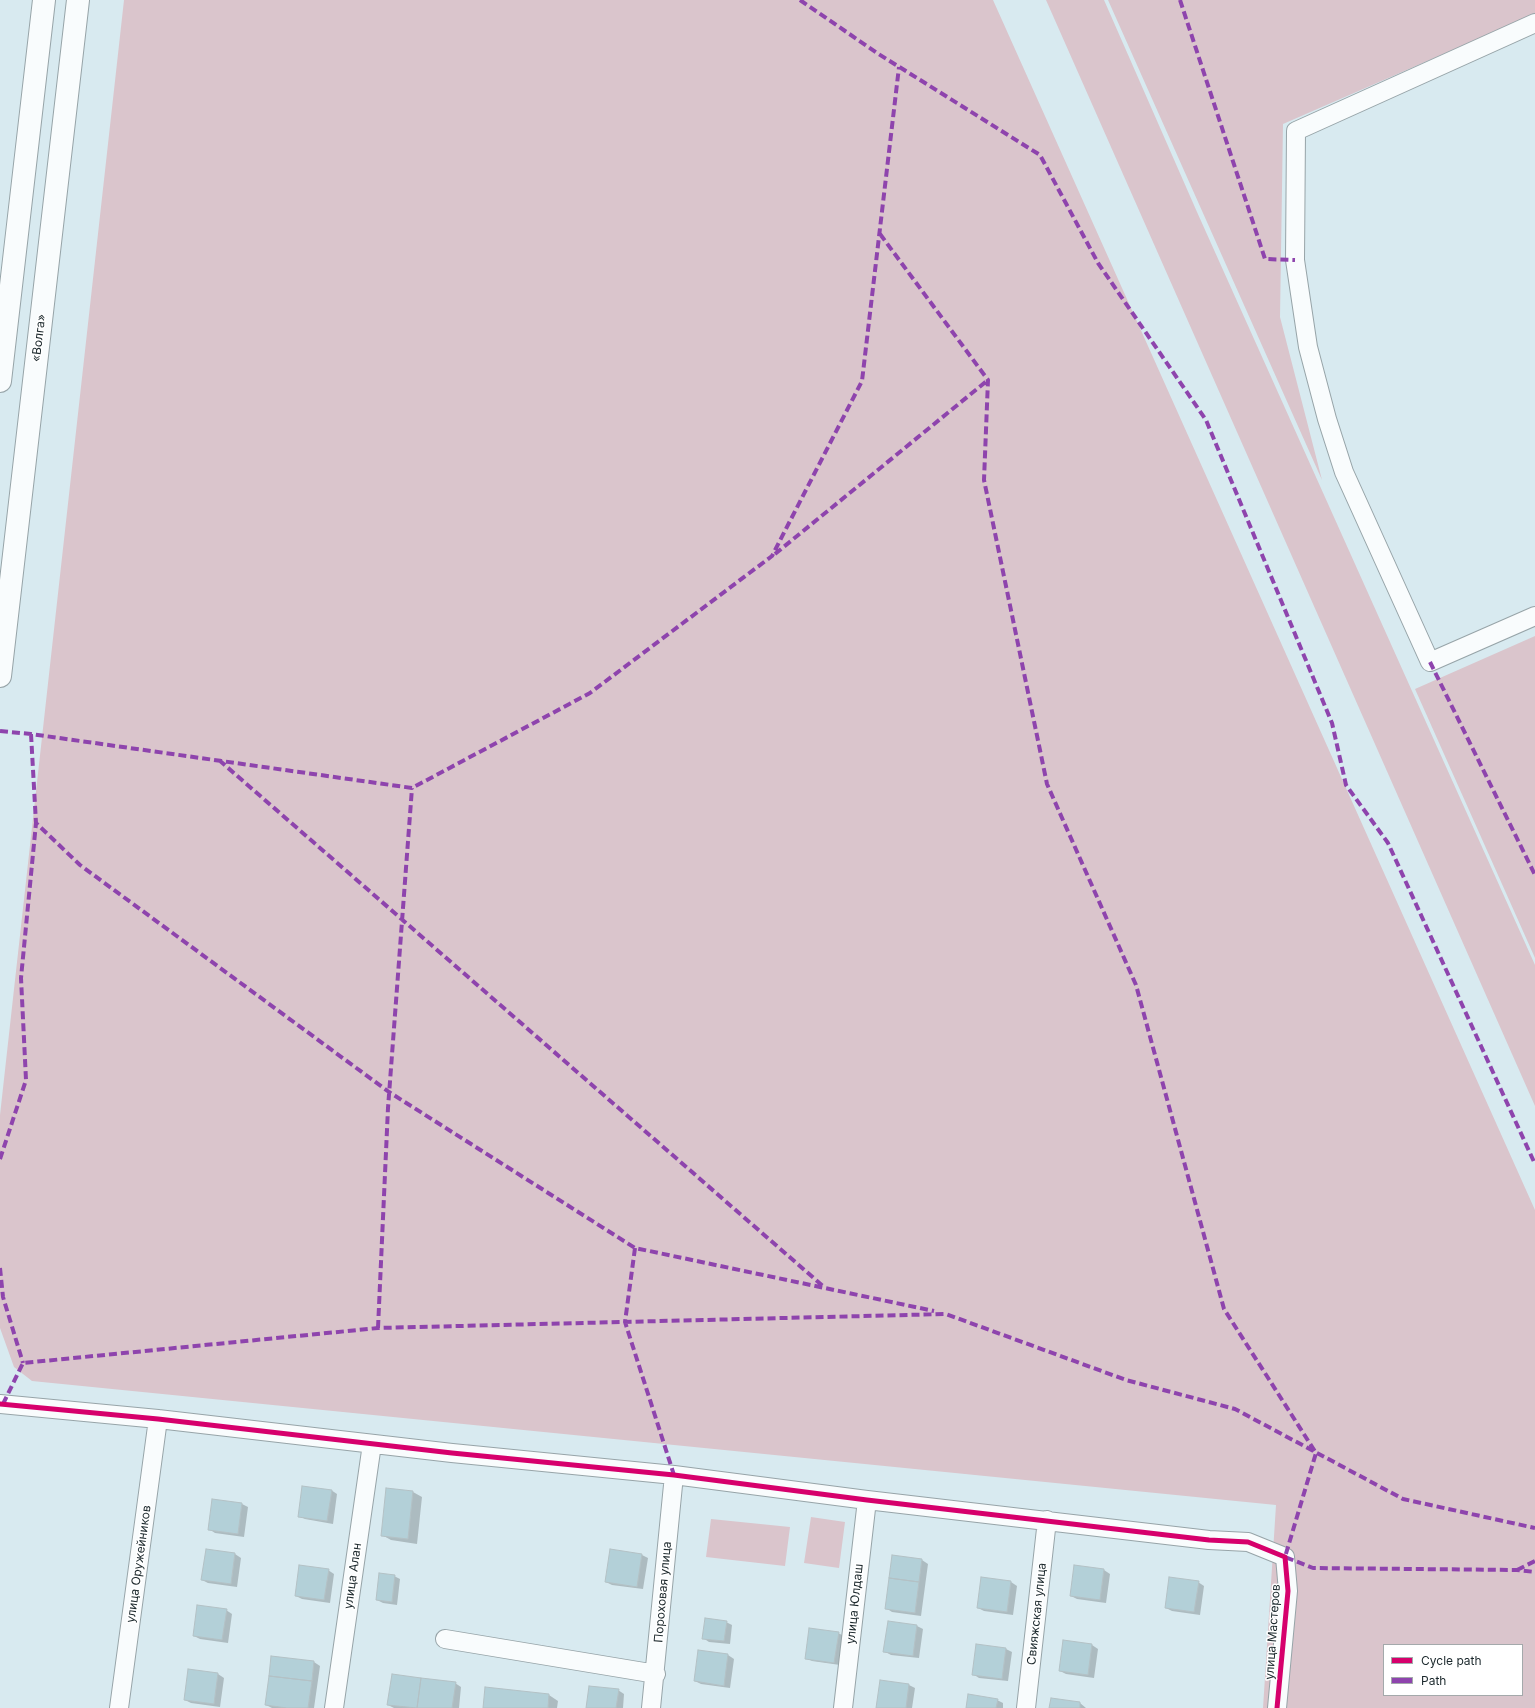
<!DOCTYPE html>
<html>
<head>
<meta charset="utf-8">
<style>
  body { margin:0 }
  #map { position:relative; width:1535px; height:1708px; overflow:hidden; background:#d8eaf0; font-family:Inter,sans-serif }
  canvas { display:block }
  .legend { position:absolute; left:1383px; top:1644px; width:140px; height:52px; box-sizing:border-box; background:#fff; border:1px solid #a4a9ab; margin:0; padding:5px 7px; list-style:none; font-size:12px; color:#1b282c }
  .legend li { display:flex; align-items:center; gap:8px; height:20px }
  .legend b { width:20px; border:1px solid #a4a9ab }
</style>
</head>
<body>
<div id="map">
<canvas width="1535" height="1708"></canvas>
<ul class="legend">
<li><b style="height:5px;background:#d6006c"></b>Cycle path</li>
<li><b style="height:5px;background:#8e44ad"></b>Path</li>
</ul>
</div>
<script>
const c = document.querySelector('canvas').getContext('2d');
c.lineJoin = 'round';
function paint(path, color) {
  c.fillStyle = color;
  c.fill(path, 'evenodd');
}
function shape(rows) {
  const path = new Path2D();
  for (const r of rows) {
    path.moveTo(r[0], r[1]);
    for (let i = 2; i < r.length; i += 2) path.lineTo(r[i], r[i + 1]);
  }
  return path;
}
function strokePath(path, color, width, dash) {
  c.strokeStyle = color;
  c.lineWidth = width;
  c.lineCap = dash ? 'butt' : 'round';
  c.setLineDash(dash || []);
  c.stroke(path);
}
function label(font, color, halo, rows, align = 'center') {
  c.font = font + ' Inter,sans-serif';
  c.lineWidth = 3;
  c.setLineDash([]);
  c.textBaseline = 'middle';
  c.strokeStyle = halo;
  c.fillStyle = color;
  for (const [text, x, y, turn = 0] of rows) {
    c.save();
    c.translate(x, y);
    c.rotate((+turn || 0) * Math.PI / 180);
    c.textAlign = isNaN(turn) ? turn : align;
    if (halo) c.strokeText(text, 0, 0);
    c.fillText(text, 0, 0);
    c.restore();
  }
}
paint(shape([
  [124,0,993,0,1535,1210,1535,1708,1263,1708,1276,1505,32,1381,14,1367,0,1328,0,1115],
  [1384,1645,1522,1645,1522,1695,1384,1695],
  [1046,0,1104,0,1197,212,1535,965,1535,1106],
  [1108,0,1535,0,1535,14,1283,124,1280,317,1322,480],
  [1535,636,1535,958,1415,689],
  [811,1517,845,1522,839,1568,804,1563],
  [711,1519,790,1527,785,1566,706,1557]
]), '#dac5cc');
paint(shape([
  [387,1489,413,1492,422,1497,417,1544,391,1540,382,1535],
  [331,1490,337,1494,333,1524,305,1519,299,1516],
  [242,1504,248,1507,244,1537,215,1533,209,1529],
  [611,1550,642,1555,648,1558,643,1589,612,1585,606,1582],
  [206,1551,235,1554,241,1558,237,1587,208,1583,202,1580],
  [922,1560,928,1564,921,1616,892,1612,886,1608],
  [328,1570,334,1574,330,1603,302,1599,296,1596],
  [1104,1570,1110,1574,1106,1603,1077,1599,1071,1596],
  [394,1576,400,1579,397,1605,383,1603,377,1600],
  [1011,1582,1017,1586,1013,1615,984,1611,978,1608],
  [1198,1582,1204,1586,1200,1615,1172,1611,1166,1608],
  [226,1610,232,1614,228,1643,200,1639,194,1636],
  [726,1622,732,1625,730,1644,709,1642,703,1638],
  [889,1622,917,1626,923,1629,919,1658,891,1655,884,1651],
  [838,1633,844,1636,840,1665,812,1661,806,1658],
  [1064,1641,1092,1645,1098,1649,1094,1678,1066,1674,1060,1671],
  [1006,1649,1012,1652,1008,1681,979,1678,973,1674],
  [728,1655,734,1659,730,1688,701,1684,695,1681],
  [314,1662,320,1666,314,1708,272,1708,266,1705],
  [218,1674,224,1678,220,1707,191,1703,185,1700],
  [881,1681,909,1685,915,1688,912,1708,877,1708],
  [455,1683,461,1687,459,1708,394,1708,388,1705],
  [486,1688,549,1695,558,1701,557,1708,484,1708],
  [618,1690,624,1694,623,1708,587,1708],
  [1052,1699,1080,1703,1086,1708,1050,1708],
  [997,1700,1003,1703,1003,1708,967,1708]
]), '#0003');
const building = shape([
  [302,1486,332,1490,327,1521,298,1517,302,1486],
  [386,1488,413,1491,408,1539,381,1536,386,1488],
  [212,1499,242,1503,238,1534,208,1530,212,1499],
  [206,1549,235,1553,231,1584,201,1580,206,1549],
  [610,1549,642,1554,637,1587,605,1582,610,1549],
  [892,1555,922,1559,919,1582,889,1578,892,1555],
  [299,1565,329,1569,324,1600,295,1596,299,1565],
  [1074,1565,1104,1569,1100,1600,1070,1596,1074,1565],
  [379,1573,395,1575,392,1602,376,1600,379,1573],
  [981,1577,1011,1581,1007,1612,977,1608,981,1577],
  [1169,1577,1199,1581,1194,1612,1165,1608,1169,1577],
  [889,1578,919,1582,915,1613,885,1609,889,1578],
  [197,1605,227,1609,222,1640,193,1636,197,1605],
  [705,1618,727,1621,724,1641,702,1639,705,1618],
  [888,1621,917,1625,913,1656,883,1652,888,1621],
  [809,1628,839,1632,834,1663,805,1659,809,1628],
  [1063,1640,1092,1644,1088,1675,1059,1671,1063,1640],
  [976,1644,1006,1648,1002,1679,972,1675,976,1644],
  [698,1650,728,1654,724,1686,694,1681,698,1650],
  [271,1656,314,1661,312,1681,269,1676,271,1656],
  [188,1669,218,1673,214,1704,184,1700,188,1669],
  [392,1674,421,1678,417,1708,387,1705,392,1674],
  [269,1676,312,1681,308,1708,287,1708,265,1705,269,1676],
  [421,1678,456,1682,452,1708,417,1708,421,1678],
  [880,1680,909,1684,906,1708,876,1708,880,1680],
  [589,1686,619,1689,616,1708,586,1708,589,1686],
  [485,1687,549,1694,548,1708,483,1708,485,1687],
  [968,1694,998,1699,996,1708,966,1708,968,1694],
  [1051,1698,1080,1702,1080,1708,1049,1708,1051,1698]
]);
paint(building, '#b3d0d8');
strokePath(building, '#b3c1c5', 1);
const minor = shape([
  [1535,23,1296,131,1295,260,1308,347,1327,419,1344,472,1430,662,1535,616],
  [0,1404,158,1419,452,1453,674,1475,867,1500,1209,1540,1248,1542,1285,1557,1288,1591,1277,1708],
  [445,1639,656,1674],
  [119,1708,158,1419],
  [334,1708,372,1444],
  [651,1708,674,1475],
  [843,1708,867,1500],
  [1026,1708,1047,1520]
]);
const highway = shape([
  [0,381,44,0],
  [0,676,78,0]
]);
strokePath(minor, '#97a4a8', 20);
strokePath(highway, '#97a4a8', 24);
strokePath(minor, '#f9fcfd', 18);
strokePath(highway, '#f9fcfd', 22);
strokePath(shape([
  [800,0,877,53,1040,155,1098,263,1206,420,1332,723,1346,785,1388,843,1535,1164],
  [1180,0,1265,259,1295,260],
  [880,234,988,380,984,480,1047,784,1136,985,1224,1309,1316,1453,1285,1557,1313,1568,1517,1570,1535,1572],
  [775,554,988,380],
  [1430,662,1535,875],
  [0,731,31,734,412,788,590,693,772,556,862,381,899,67],
  [31,734,36,823,80,865,389,1092,635,1248,934,1311],
  [219,760,824,1287],
  [0,1159,26,1080,21,978,36,823],
  [635,1248,625,1322,674,1475],
  [0,1268,3,1297,23,1363],
  [378,1328,388,1108,412,788],
  [3,1404,23,1363,378,1328,946,1314,1126,1380,1235,1409,1403,1499,1535,1528],
  [1517,1570,1535,1561]
]), '#8e44ad', 4, [8, 4]);
strokePath(shape([
  [0,1404,158,1419,452,1453,674,1475,867,1500,1209,1540,1248,1542,1285,1557,1288,1591,1277,1708]
]), '#d6006c', 5);
label('12px', '#1b282c', '#fff', [
  ["«Волга»",39,338,-83],
  ["улица Оружейников",139,1564,-82],
  ["улица Алан",353,1576,-82],
  ["Пороховая улица",663,1592,-85],
  ["улица Юлдаш",855,1604,-84],
  ["Свияжская улица",1037,1614,-84],
  ["улица Мастеров",1273,1632,-86]
]);
</script>
</body>
</html>
